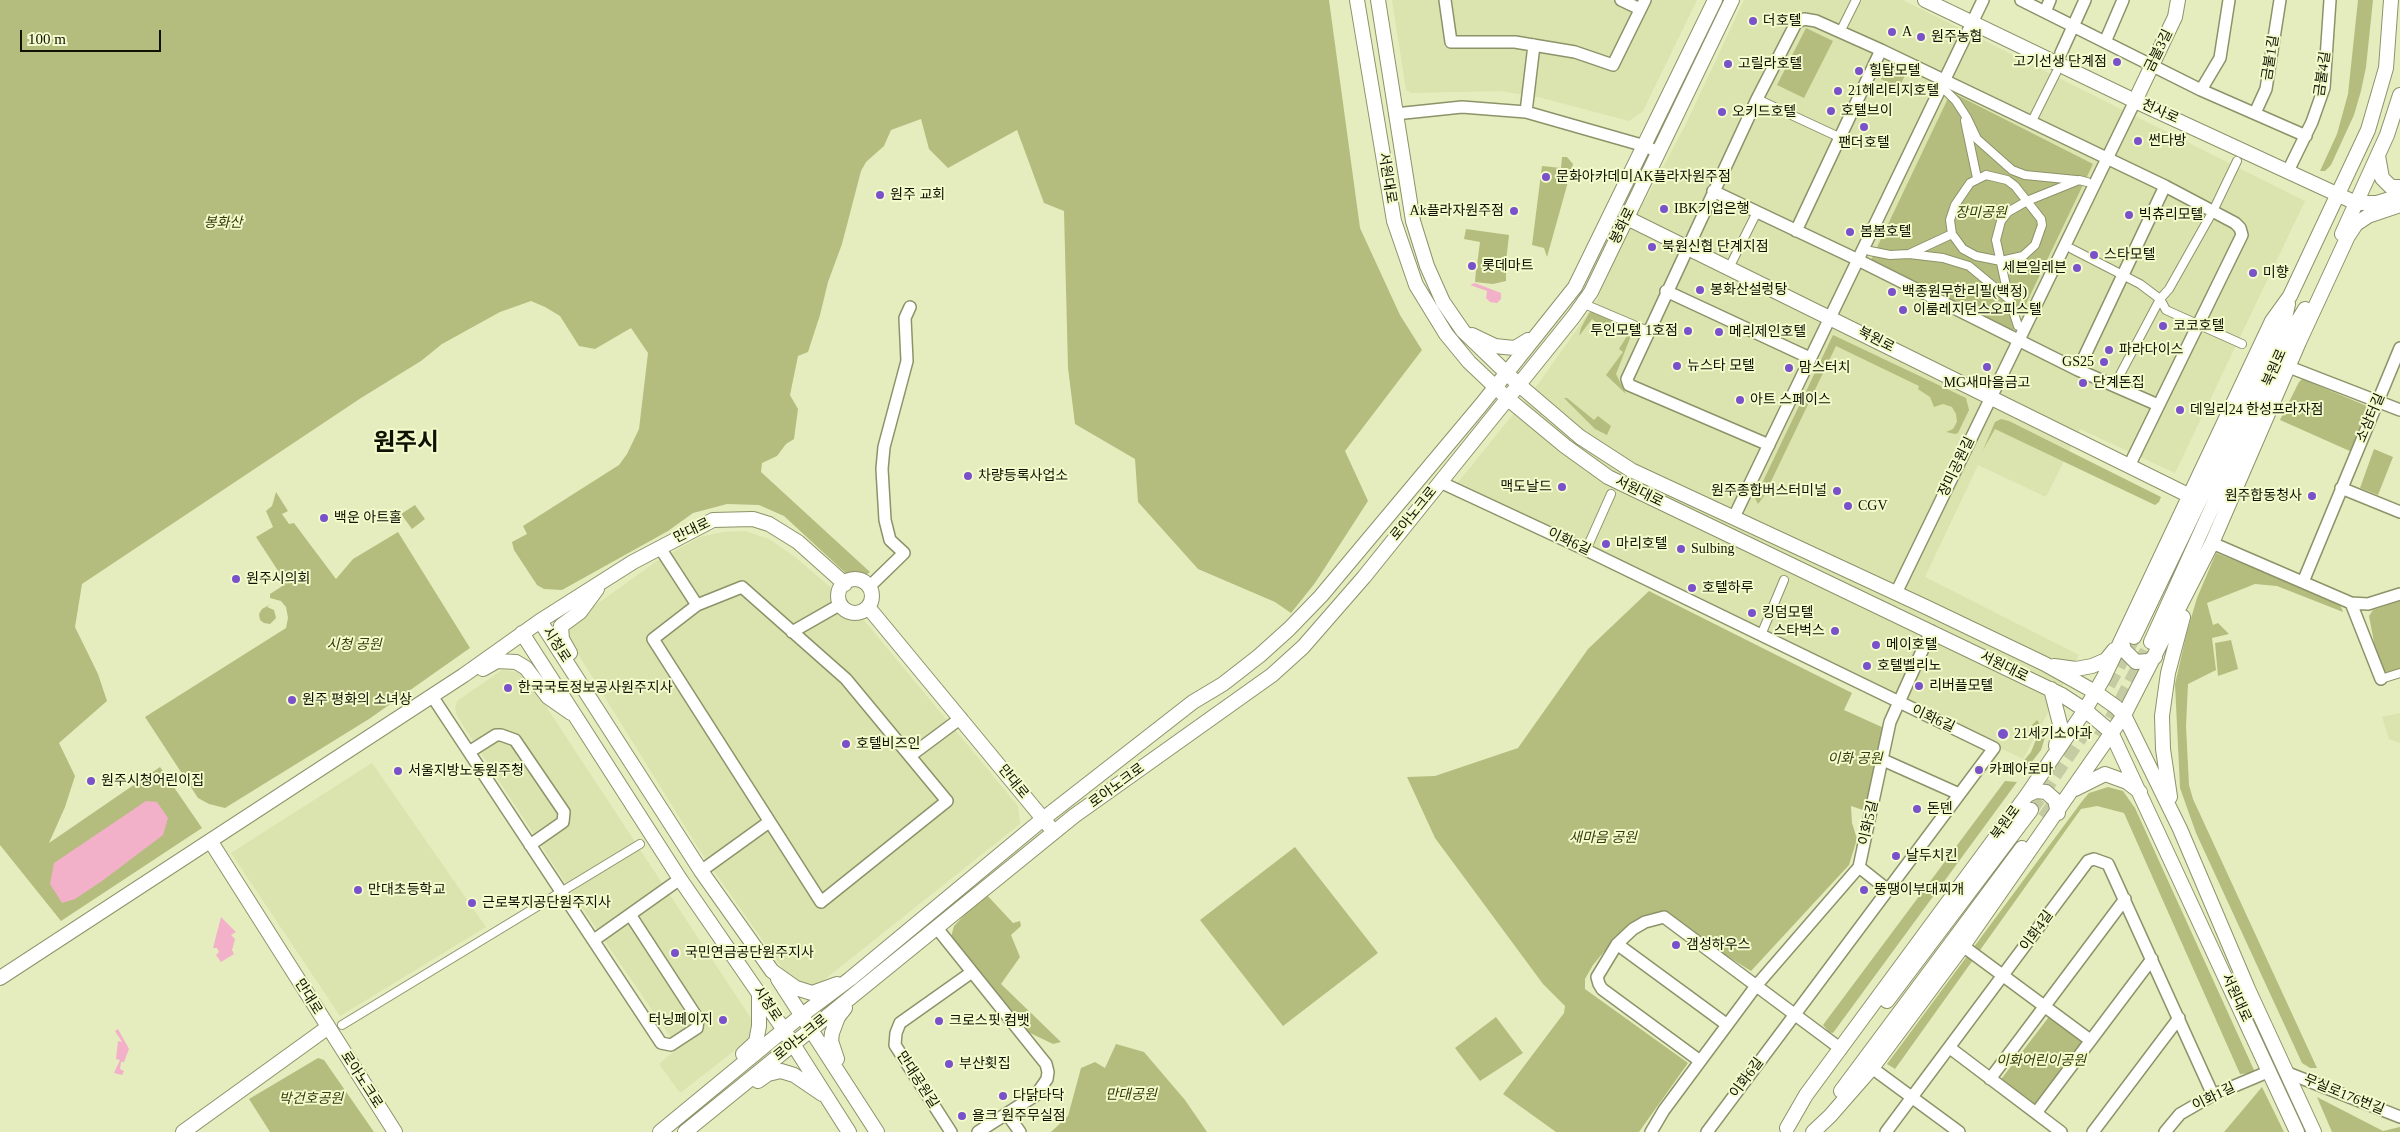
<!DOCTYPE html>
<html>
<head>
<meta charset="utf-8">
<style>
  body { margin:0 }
  #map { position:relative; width:2400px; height:1132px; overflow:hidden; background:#e5edbf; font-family:"Times New Roman",serif }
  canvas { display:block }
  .scale { position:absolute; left:20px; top:30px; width:141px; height:22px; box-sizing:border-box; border:2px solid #101203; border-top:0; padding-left:6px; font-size:15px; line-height:18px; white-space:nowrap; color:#101203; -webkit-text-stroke:4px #f3facc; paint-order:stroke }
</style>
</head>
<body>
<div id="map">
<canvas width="2400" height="1132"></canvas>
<div class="scale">100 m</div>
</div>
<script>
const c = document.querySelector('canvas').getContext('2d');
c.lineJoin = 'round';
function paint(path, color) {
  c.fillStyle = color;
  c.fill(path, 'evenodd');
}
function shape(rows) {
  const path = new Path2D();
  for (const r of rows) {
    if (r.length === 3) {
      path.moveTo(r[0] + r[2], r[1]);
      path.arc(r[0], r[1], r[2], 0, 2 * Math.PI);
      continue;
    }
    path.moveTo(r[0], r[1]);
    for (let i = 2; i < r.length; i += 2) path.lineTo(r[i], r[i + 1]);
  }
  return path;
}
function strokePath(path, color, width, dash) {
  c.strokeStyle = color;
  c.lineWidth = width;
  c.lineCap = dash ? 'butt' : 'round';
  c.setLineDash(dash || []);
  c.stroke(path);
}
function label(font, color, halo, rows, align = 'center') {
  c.font = font + ' "Times New Roman","Noto Sans KR",serif';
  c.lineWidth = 4;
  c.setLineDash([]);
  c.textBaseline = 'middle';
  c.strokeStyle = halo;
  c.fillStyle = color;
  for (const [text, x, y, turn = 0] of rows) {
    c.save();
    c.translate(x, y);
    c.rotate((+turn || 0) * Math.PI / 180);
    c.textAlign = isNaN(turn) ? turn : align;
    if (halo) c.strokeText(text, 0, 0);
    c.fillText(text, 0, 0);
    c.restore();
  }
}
paint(shape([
  [1392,0,1697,0,1643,111,1629,121,1542,98,1501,91,1412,93,1406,90],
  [1744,0,1903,0,2305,201,2175,473,2080,429,2046,497,1978,465,1925,577,2079,655,2023,759,1455,486,1541,380,1596,302,1625,237,1685,126],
  [745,531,769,539,795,557,836,592,848,607,858,613,1018,806,1020,824,815,987,792,982,702,854,565,633,565,627,657,561,682,547,700,537,723,532],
  [502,670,517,672,526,676,752,1020,752,1031,747,1041,680,1093,659,1064,678,1048,570,890,457,716,455,708,457,701],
  [2400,713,2400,743,2389,739,2382,717],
  [372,763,486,927,340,1016,231,853]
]), '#dbe3ae');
paint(shape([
  [0,0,1329,0,1360,228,1400,315,1422,350,1345,451,1368,501,1315,583,1291,613,1275,602,1198,569,1138,502,1135,459,1075,424,1068,368,1064,211,1044,203,1017,130,948,168,929,149,921,119,891,130,884,146,866,162,861,171,842,244,828,282,820,315,808,352,798,356,790,395,798,409,794,439,786,444,777,456,762,463,761,472,870,572,859,580,853,580,784,516,759,505,727,504,693,513,668,531,562,590,544,589,537,585,514,550,512,542,527,534,523,526,619,465,627,454,639,429,648,353,631,328,595,349,579,346,560,316,545,307,531,301,500,312,442,344,421,361,361,398,82,584,75,627,98,674,107,701,59,743,75,776,65,807,49,843,160,767,202,828,61,921,0,845],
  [2358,0,2373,0,2366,67,2361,91,2354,115,2331,165,2325,171,2320,171,2337,134,2348,94],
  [1806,28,1833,41,1804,98,1777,85],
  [1890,68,1905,75,1899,88,1881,79,1885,70],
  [1951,92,2093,164,2013,331,1871,260],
  [1562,157,1567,157,1573,164,1547,257,1544,248,1532,245,1542,166,1561,168],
  [1466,229,1509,235,1506,262,1506,281,1493,284,1475,282,1476,270,1467,269,1468,265,1477,265,1480,242,1464,239],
  [1593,310,1634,328,1616,374,1626,394,1606,375,1623,352,1619,349,1627,336,1623,330,1614,324,1600,325,1592,319,1579,336,1581,328,1589,313],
  [1833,335,1966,398,1969,410,1958,433,1955,434,1946,432,1953,429,1957,422,1956,414,1952,407,1943,404,1934,407,1930,397,1918,389,1919,386,1836,346,1764,496,1758,504,1755,498],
  [2302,379,2367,406,2370,413,2352,452,2280,420,2299,382],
  [1564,398,1567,398,1594,420,1598,416,1611,426,1607,435,1595,429],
  [2001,419,2009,421,2161,497,2159,502,2155,505,1995,429,1983,450,1995,422],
  [2374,449,2393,457,2378,495,2360,488],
  [276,492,288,511,282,514,289,524,294,523,336,579,353,559,398,532,470,648,369,719,225,808,209,804,198,798,145,717,286,628,288,618,286,607,281,601,270,598,270,594,281,587,284,580,256,537,273,527,266,511,272,506],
  [415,505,425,519,412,529,401,514],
  [2216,553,2339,602,2343,612,2277,586,2255,584,2207,603,2213,625,2218,623,2229,634,2212,638,2216,670,2188,684,2186,726,2189,785,2193,799,2317,1068,2310,1068,2302,1063,2196,833,2180,788,2175,684,2187,632,2197,598],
  [1649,591,1852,693,1844,710,1884,728,1866,811,1851,806,1852,823,1857,839,1849,865,1751,971,1702,940,1665,912,1649,914,1617,936,1593,965,1585,979,1585,989,1688,1063,1639,1132,1556,1132,1503,1094,1564,1013,1565,1006,1543,984,1435,838,1407,777,1435,776,1518,748,1588,649],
  [2400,601,2400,674,2381,679,2369,616,2373,610],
  [271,604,267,607,274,610,276,618,270,624,264,623,260,620,259,614,262,609],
  [2231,640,2238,669,2218,676,2215,643],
  [2037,720,2046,734,2041,750,2024,772,2017,769,2031,752,2037,737,2032,725],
  [2005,781,2017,782,1833,1033,1829,1032,1823,1025],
  [2108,787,2123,791,2135,808,2254,1070,2252,1073,2240,1074,2124,813,2097,806,2081,809,1895,1069,1887,1064,2083,800,2089,793],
  [1295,847,1378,953,1283,1026,1200,920],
  [985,893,1013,923,1020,921,1021,926,1011,935,1020,957,1001,984,1061,1042,1053,1044,1028,1032,951,937,954,926],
  [1496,1017,1523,1053,1480,1081,1455,1048],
  [2048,1018,2051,1018,2081,1041,2081,1044,2035,1104,2032,1104,2002,1082,2002,1078],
  [1116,1044,1144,1052,1185,1100,1207,1132,1051,1132,1068,1116,1081,1068,1095,1062,1105,1068],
  [318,1058,324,1060,374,1132,270,1132,249,1099],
  [2262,1087,2284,1132,2224,1132],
  [2317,1097,2383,1131,2400,1127,2400,1132,2332,1132]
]), '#b4bd7d');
paint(shape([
  [1475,283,1501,293,1501,299,1497,303,1490,302,1486,298,1487,291,1470,285],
  [146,801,157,802,168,818,163,835,102,881,75,899,62,903,50,884,54,863],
  [221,917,236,932,231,935,235,939,232,950,234,954,221,962,216,955,219,952,217,948,213,948],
  [118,1029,129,1049,124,1062,121,1062,120,1069,124,1071,122,1075,114,1073,120,1060,116,1059,118,1041,122,1042,115,1031]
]), '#f3b0c9');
strokePath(shape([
  [2100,737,2116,711,2151,642],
  [2031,810,2081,737,2134,637],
  [2044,818,2061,794]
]), '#c5cca3', 14, [14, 7]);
const pedestrian = shape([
  [1840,32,1856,0],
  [1947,92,1956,101,1967,118,1977,139,2012,170,2025,175,2076,180],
  [1757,99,1841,138],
  [1965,121,1977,178],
  [2031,123,2056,73],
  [1986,175,2007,180,2015,186,2041,219,2042,225,2035,245,2023,256,2001,261,1976,256,1963,249,1952,234,1950,220,1955,205,1970,183,1986,175],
  [2072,249,2140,284,2160,299,2166,310,2242,344],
  [1870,251,1890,255,1909,254,1952,234],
  [1909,254,1943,258,1969,266,2010,300],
  [1732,262,1757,212],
  [1589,306,1648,331],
  [2018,326,2008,295,1996,240,2001,221,2008,212,2027,201,2079,180,2087,182],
  [2114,386,2160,299,2169,289,2213,211,2237,161],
  [1586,550,1611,494],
  [1761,635,1784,580],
  [2381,679,2400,673],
  [342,1025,640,844]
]);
const minor = shape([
  [1445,0,1451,42,1515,42,1575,52,1613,65,1645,0],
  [1621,0,1640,9],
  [2021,0,2201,90,2306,136],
  [2045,12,2050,0],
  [2105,42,2123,0],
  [2061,53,2085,0],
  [2201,90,2220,58,2229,0],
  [1526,112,1534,45],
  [2255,113,2266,89,2280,0],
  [1395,114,1462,107,1526,112,1645,146,1658,152],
  [2288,171,2312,122,2324,88,2330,0],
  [1713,191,1850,256,2078,370,2158,405],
  [1796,231,1881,50],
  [1666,291,1810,358],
  [2289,367,2400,410],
  [2078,370,2165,186],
  [1769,445,1629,385,1627,379,1757,99,1796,23,1804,19,1816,21,1881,50,2165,186,2235,223,2240,228,2242,235,2129,466],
  [1440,482,1586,550,1994,748,1707,1132],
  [2341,488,2400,512],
  [1734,517,1983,0],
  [2212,543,2351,603,2368,604,2400,594],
  [660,548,697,605,653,639,821,902,947,801,846,679,742,587,697,605],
  [2303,582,2400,348],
  [869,587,904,553,890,540,885,520,882,469,884,447,907,361,905,318,910,307],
  [1896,593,2135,101],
  [2351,603,2381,679],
  [792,632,841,604],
  [432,696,661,1043,671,1045,697,1028,698,1019,631,916],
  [469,752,496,735,501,735,515,740,564,812,563,822,530,845],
  [910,756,961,718],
  [1883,760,1959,794],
  [1859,867,1888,890],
  [701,871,769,822],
  [936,927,1046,1064,1048,1072,1047,1079,1036,1095,978,1132],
  [594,940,680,879],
  [1617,944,1726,1024],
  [1963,946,2090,1040],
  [1950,1048,2061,1132],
  [1700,1061,1602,989,1599,984,1597,977,1617,944,1633,929,1645,922,1664,917,1841,1049],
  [1872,1068,1959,1132],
  [2288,1073,2400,1117],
  [1990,1079,2125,899],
  [2036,1113,2152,959],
  [1007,1114,1020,1132],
  [951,1132,895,1045,896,1033,900,1023,972,972],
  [1651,1132,1664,1110,1756,986,1859,867,1890,722,1931,631],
  [1886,1132,2088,861,2094,859,2108,864,2213,1095],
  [2093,1132,2179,1018],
  [2165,1132,2180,1114,2213,1095,2270,1071]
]);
const tertiary = shape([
  [1357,0,1394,221,1416,285,1446,334,1469,362,1507,398,1565,446,1608,477,2062,695,2085,710,2111,732,2297,1132],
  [1378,0,1413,221,1427,266,1443,302,1463,331,1518,384,1580,437,1631,470,1926,607,2045,664,2095,692,2116,707,2124,715,2180,829,2248,989,2314,1132],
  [1925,0,2135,101,2356,203,2377,203,2400,196],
  [2135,101,2175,17,2178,0],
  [2378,156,2382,178,2391,187,2400,187],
  [1627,218,2190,496],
  [2342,234,2387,135,2400,95],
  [1472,335,1495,346,1504,347,1515,348,1528,340],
  [855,596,17],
  [868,607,1049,826],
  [540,621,701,871,772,971,796,988,812,993,837,984],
  [522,633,680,879,784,1030,849,1132],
  [2134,637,2283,327,2288,304],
  [2122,642,2124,650,2136,662,2148,661,2155,657],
  [2151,642,2293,329,2305,309],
  [570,653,562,639,561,626,580,612,597,589],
  [2054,666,2076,669,2092,666,2106,660,2114,650],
  [483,669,497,661,516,662,526,668,548,697,571,713],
  [2051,689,2060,724,2056,746],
  [2075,789,2105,774,2127,782,2140,792],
  [2027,795,2036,791,2046,792,2055,800,2058,813],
  [2170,797,2163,749,2162,716,2168,673,2183,617],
  [211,842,395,1132],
  [0,978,464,675,540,621,633,562,713,520,753,519,769,524,798,542,845,584],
  [778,979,877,1132],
  [1887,1001,2031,810],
  [743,1054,756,1042,759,1026,759,993],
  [837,1059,831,1041,832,1033,838,1017,845,1008],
  [758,1081,768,1074,781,1071,794,1075,822,1094],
  [1841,1091,2022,848],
  [1787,1128,1806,1095,2027,795,2085,710,2104,677,2272,321,2290,296,2368,130,2386,68,2391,0],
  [183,1132,327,1028],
  [660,1132,802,1015,850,979,1043,819,1193,702,1223,684,1259,656,1289,629,1321,596,1481,405,1575,287,1715,0],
  [685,1132,1074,816,1272,675,1303,647,1364,577,1574,316,1591,292,1732,0],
  [1813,1132,1830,1116,1872,1068,1963,946,2124,715,2212,543,2299,342,2348,236,2356,224,2368,216,2400,205]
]);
strokePath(pedestrian, '#8d9369', 10);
strokePath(minor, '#8d9369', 14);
strokePath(tertiary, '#8d9369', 16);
strokePath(pedestrian, '#fff', 8);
strokePath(minor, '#fff', 11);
strokePath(tertiary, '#fff', 14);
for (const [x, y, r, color] of [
  [1753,21,5,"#7951ca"],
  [1892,32,5,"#7951ca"],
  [1921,37,5,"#7951ca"],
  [2117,62,5,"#7951ca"],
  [1728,64,5,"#7951ca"],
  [1859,71,5,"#7951ca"],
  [1838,91,5,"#7951ca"],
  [1831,111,5,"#7951ca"],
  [1722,112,5,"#7951ca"],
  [1864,127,5,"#7951ca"],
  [2138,141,5,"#7951ca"],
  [1546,177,5,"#7951ca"],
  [880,195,5,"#7951ca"],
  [1664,209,5,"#7951ca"],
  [1514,211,5,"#7951ca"],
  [2129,215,5,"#7951ca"],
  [1850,232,5,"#7951ca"],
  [1652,247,5,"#7951ca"],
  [2094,255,5,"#7951ca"],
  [1472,266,5,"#7951ca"],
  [2077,268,5,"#7951ca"],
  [2253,273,5,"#7951ca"],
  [1700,290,5,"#7951ca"],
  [1892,292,5,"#7951ca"],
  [1903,310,5,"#7951ca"],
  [2163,326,5,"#7951ca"],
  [1688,331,5,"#7951ca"],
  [1719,332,5,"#7951ca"],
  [2109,350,5,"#7951ca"],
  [2104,362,5,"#7951ca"],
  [1677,366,5,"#7951ca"],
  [1987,367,5,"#7951ca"],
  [1789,368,5,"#7951ca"],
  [2083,383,5,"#7951ca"],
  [1740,400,5,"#7951ca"],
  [2180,410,5,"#7951ca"],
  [968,476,5,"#7951ca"],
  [1562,487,5,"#7951ca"],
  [1837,491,5,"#7951ca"],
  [2312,496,5,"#7951ca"],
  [1848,506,5,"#7951ca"],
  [324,518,5,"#7951ca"],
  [1606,544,5,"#7951ca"],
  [1681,549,5,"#7951ca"],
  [236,579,5,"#7951ca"],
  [1692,588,5,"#7951ca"],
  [1752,613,5,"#7951ca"],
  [1835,631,5,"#7951ca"],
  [1876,645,5,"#7951ca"],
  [1867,666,5,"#7951ca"],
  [1919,686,5,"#7951ca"],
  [508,688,5,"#7951ca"],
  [292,700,5,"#7951ca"],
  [2003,734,6,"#7951ca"],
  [846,744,5,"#7951ca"],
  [1979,770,5,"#7951ca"],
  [398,771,5,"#7951ca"],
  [91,781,5,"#7951ca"],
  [1917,809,5,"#7951ca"],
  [1896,856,5,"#7951ca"],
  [358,890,5,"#7951ca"],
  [1864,890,5,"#7951ca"],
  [472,903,5,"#7951ca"],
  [1676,945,5,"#7951ca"],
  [675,953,5,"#7951ca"],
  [723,1020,5,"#7951ca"],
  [939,1021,5,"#7951ca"],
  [949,1064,5,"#7951ca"],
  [1003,1096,5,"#7951ca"],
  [962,1116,5,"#7951ca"]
]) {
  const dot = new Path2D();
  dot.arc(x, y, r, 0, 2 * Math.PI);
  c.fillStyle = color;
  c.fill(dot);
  strokePath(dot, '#f3facc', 2);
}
label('14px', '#101203', '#f3facc', [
  ["더호텔",1763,21],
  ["A",1902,32],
  ["원주농협",1931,37],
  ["고기선생 단계점",2107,62,"right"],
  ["고릴라호텔",1738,64],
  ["힐탑모텔",1869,71],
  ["21헤리티지호텔",1848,91],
  ["호텔브이",1841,111],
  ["오키드호텔",1732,112],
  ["썬다방",2148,141],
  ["팬더호텔",1864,143,"center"],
  ["문화아카데미AK플라자원주점",1556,177],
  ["원주 교회",890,195],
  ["IBK기업은행",1674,209],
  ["Ak플라자원주점",1504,211,"right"],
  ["빅츄리모텔",2139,215],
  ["봄봄호텔",1860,232],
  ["북원신협 단계지점",1662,247],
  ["스타모텔",2104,255],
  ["롯데마트",1482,266],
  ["세븐일레븐",2067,268,"right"],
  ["미향",2263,273],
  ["봉화산설렁탕",1710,290],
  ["백종원무한리필(백정)",1902,292],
  ["이룸레지던스오피스텔",1913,310],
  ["코코호텔",2173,326],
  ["투인모텔 1호점",1678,331,"right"],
  ["메리제인호텔",1729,332],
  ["파라다이스",2119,350],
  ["GS25",2094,362,"right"],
  ["뉴스타 모텔",1687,366],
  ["맘스터치",1799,368],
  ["MG새마을금고",1987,383,"center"],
  ["단계돈집",2093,383],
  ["아트 스페이스",1750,400],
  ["데일리24 한성프라자점",2190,410],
  ["차량등록사업소",978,476],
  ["맥도날드",1552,487,"right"],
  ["원주종합버스터미널",1827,491,"right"],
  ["원주합동청사",2302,496,"right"],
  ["CGV",1858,506],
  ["백운 아트홀",334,518],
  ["마리호텔",1616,544],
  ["Sulbing",1691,549],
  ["원주시의회",246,579],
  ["호텔하루",1702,588],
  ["킹덤모텔",1762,613],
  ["스타벅스",1825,631,"right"],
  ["메이호텔",1886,645],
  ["호텔벨리노",1877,666],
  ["리버플모텔",1929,686],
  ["한국국토정보공사원주지사",518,688],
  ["원주 평화의 소녀상",302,700],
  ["21세기소아과",2014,734],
  ["호텔비즈인",856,744],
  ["카페아로마",1989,770],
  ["서울지방노동원주청",408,771],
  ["원주시청어린이집",101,781],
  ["돈덴",1927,809],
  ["날두치킨",1906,856],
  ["만대초등학교",368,890],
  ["뚱땡이부대찌개",1874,890],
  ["근로복지공단원주지사",482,903],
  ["갬성하우스",1686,945],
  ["국민연금공단원주지사",685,953],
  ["터닝페이지",713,1020,"right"],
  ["크로스핏 컴뱃",949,1021],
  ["부산횟집",959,1064],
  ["다닭다닥",1013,1096],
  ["욜크 원주무실점",972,1116]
], 'left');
label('14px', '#101203', '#f3facc', [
  ["금불3길",2159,51,-64],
  ["금불1길",2271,58,-81],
  ["금불4길",2323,74,-82],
  ["천사로",2160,112,24],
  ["서원대로",1387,178,81],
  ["봉화로",1623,226,-64],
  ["북원로",1876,340,27],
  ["북원로",2275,368,-66],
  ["소삼터길",2371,418,-67],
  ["장미공원길",1957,467,-64],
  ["서원대로",1639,492,26],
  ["로아노크로",1414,514,-51],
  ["만대로",692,531,-26],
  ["이화6길",1569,542,25],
  ["시청로",556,645,57],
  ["서원대로",2004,667,26],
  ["이화6길",1933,719,25],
  ["만대로",1013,782,51],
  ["로아노크로",1117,786,-36],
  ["이화5길",1869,823,-77],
  ["북원로",2006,823,-54],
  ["이화4길",2037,931,-54],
  ["만대로",308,997,58],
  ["서원대로",2236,998,65],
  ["시청로",767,1004,56],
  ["로아노크로",801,1038,-39],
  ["이화6길",1747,1078,-53],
  ["로아노크로",361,1080,57],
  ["만대공원길",917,1080,57],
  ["무실로176번길",2344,1095,22],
  ["이화1길",2214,1097,-26]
]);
label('italic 14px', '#353a09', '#f3facc', [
  ["장미공원",1981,213],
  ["봉화산",223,223],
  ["시청 공원",354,645],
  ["이화 공원",1855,759],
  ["새마음 공원",1603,838],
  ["이화어린이공원",2041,1061],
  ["만대공원",1131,1095],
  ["박건호공원",311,1099]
]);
label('bold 24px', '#101203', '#f3facc', [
  ["원주시",406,444]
]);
</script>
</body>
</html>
